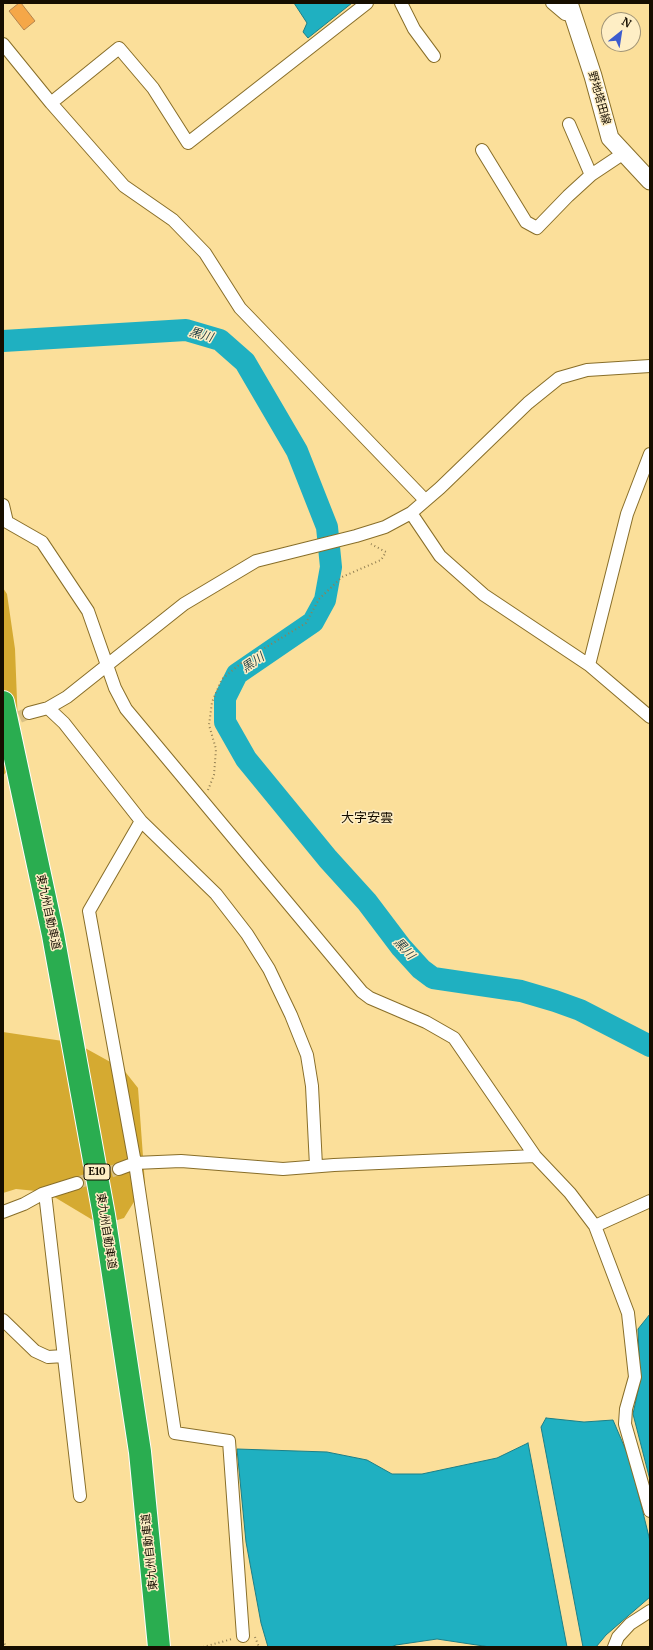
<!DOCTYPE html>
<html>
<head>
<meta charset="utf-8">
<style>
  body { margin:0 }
  #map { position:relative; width:653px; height:1650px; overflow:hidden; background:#fbdf9a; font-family:Merriweather,serif }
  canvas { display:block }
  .frame { position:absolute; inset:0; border:4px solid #160e00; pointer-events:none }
  .north { position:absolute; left:601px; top:12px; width:40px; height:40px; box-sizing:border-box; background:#feeec5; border:1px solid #a19476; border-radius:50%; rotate:30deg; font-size:11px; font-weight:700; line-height:16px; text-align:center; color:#160e00 }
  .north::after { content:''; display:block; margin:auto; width:14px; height:18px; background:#3d5cce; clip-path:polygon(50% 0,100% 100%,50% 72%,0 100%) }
</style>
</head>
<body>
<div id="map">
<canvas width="653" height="1650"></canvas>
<div class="frame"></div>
<div class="north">N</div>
</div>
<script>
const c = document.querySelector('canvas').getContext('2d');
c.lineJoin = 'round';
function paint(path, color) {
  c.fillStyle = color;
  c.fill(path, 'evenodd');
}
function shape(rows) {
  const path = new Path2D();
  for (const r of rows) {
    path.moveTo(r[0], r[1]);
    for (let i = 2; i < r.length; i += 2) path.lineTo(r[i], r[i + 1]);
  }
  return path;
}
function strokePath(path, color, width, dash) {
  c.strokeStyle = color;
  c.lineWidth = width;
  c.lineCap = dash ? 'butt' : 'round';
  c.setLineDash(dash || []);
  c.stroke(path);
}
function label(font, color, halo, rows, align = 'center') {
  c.font = font + ' Merriweather,"Noto Sans JP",serif';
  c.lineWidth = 3;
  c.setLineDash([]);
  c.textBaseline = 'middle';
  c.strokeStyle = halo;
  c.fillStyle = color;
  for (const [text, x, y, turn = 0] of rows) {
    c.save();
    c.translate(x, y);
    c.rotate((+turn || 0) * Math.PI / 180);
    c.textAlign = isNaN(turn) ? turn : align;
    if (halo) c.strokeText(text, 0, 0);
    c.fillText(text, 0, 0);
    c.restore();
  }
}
paint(shape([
  [3,588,7,594,15,649,18,726,10,767,3,776],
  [3,1032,76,1043,123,1069,138,1088,145,1184,124,1218,101,1225,46,1192,16,1189,3,1193]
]), '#d5aa31');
const water = shape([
  [294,3,352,3,308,38,303,32,307,23,294,3],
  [650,1314,650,1480,633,1414,640,1381,638,1329,650,1314],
  [546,1418,584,1422,613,1420,630,1460,650,1541,650,1597,606,1635,596,1647,583,1647,541,1427,546,1418],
  [528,1443,567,1647,490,1647,437,1639,396,1645,391,1647,268,1647,261,1623,246,1542,237,1449,327,1452,367,1460,392,1474,422,1474,497,1458,528,1443]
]);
paint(water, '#1fb0c1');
strokePath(water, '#1c7f87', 1);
strokePath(shape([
  [3,341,186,330,220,340,245,362,297,451,327,527,331,567,325,600,313,622,237,674,225,698,225,722,246,759,328,859,367,902,401,947,421,969,433,978,521,991,555,1001,580,1010,650,1046]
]), '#1fb0c1', 22);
const building = shape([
  [19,3,21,3,35,21,24,30,9,11,19,3]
]);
paint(building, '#f5a748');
strokePath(building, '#b4834d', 1);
strokePath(shape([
  [3,724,29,713],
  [77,1183,119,1169]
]), '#d9c083', 12, [12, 6]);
const street = shape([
  [401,3,414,29,434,56],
  [552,3,565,14,573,15],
  [3,44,51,103,124,186,173,220,205,253,240,308,425,500],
  [51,103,119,48,153,88,188,143,367,3],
  [569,124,591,175,624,153],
  [482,150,526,222,537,228,568,196,591,175],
  [3,505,7,522,42,542,88,611,115,688,126,709,362,992,370,998,426,1022,454,1038,535,1156,570,1193,595,1226,628,1313,635,1377,626,1409,625,1424,650,1511],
  [411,513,440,556,484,595,589,665,650,717],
  [589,665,627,514,650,454],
  [48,708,64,723,141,821,216,894,247,934,269,969,291,1015,307,1055,312,1086,316,1166],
  [29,713,48,708,67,697,184,604,256,561,356,536,385,527,411,513,440,488,528,403,559,378,587,370,650,366],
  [141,821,89,911,135,1163,175,1433,229,1441,243,1636],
  [119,1169,135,1163,181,1161,283,1169,334,1165,535,1156],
  [45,1193,80,1496],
  [3,1212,24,1204,42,1194,77,1183],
  [595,1226,650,1201],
  [3,1320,35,1351,48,1357,64,1356],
  [614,1647,618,1637,630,1624,650,1611]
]);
const secondary = shape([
  [569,3,593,76,610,138,650,181]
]);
const highway = shape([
  [3,702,53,935,104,1215,140,1452,159,1647]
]);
strokePath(street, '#886e29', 14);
strokePath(secondary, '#886e29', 19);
strokePath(highway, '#fff', 24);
strokePath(shape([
  [208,790,214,775,216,749,209,725,212,702,222,679,245,660,306,623,319,599,342,577,381,560,386,552,371,544],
  [255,1637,259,1647],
  [3,1640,6,1647],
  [203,1647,232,1639]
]), '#927f53', 2, [1, 3]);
strokePath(street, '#fff', 12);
strokePath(secondary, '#fff', 17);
strokePath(highway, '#2aad50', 22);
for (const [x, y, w] of [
  [97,1172,26]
]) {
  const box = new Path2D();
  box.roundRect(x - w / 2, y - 8, w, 16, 3);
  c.fillStyle = '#feeec5';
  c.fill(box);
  strokePath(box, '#160e00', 1);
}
label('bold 10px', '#160e00', null, [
  ["E10",97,1172]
]);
label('11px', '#160e00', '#feeec5', [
  ["野地塔田線",599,98,74],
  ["東九州自動車道",48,912,78],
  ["東九州自動車道",106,1231,81],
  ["東九州自動車道",150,1552,-96]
]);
label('italic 12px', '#2a464a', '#feeec5', [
  ["黒川",201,335,16],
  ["黒川",253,663,-34],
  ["黒川",404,949,47]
]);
label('13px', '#160e00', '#feeec5', [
  ["大字安雲",367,818]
]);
</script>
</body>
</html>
